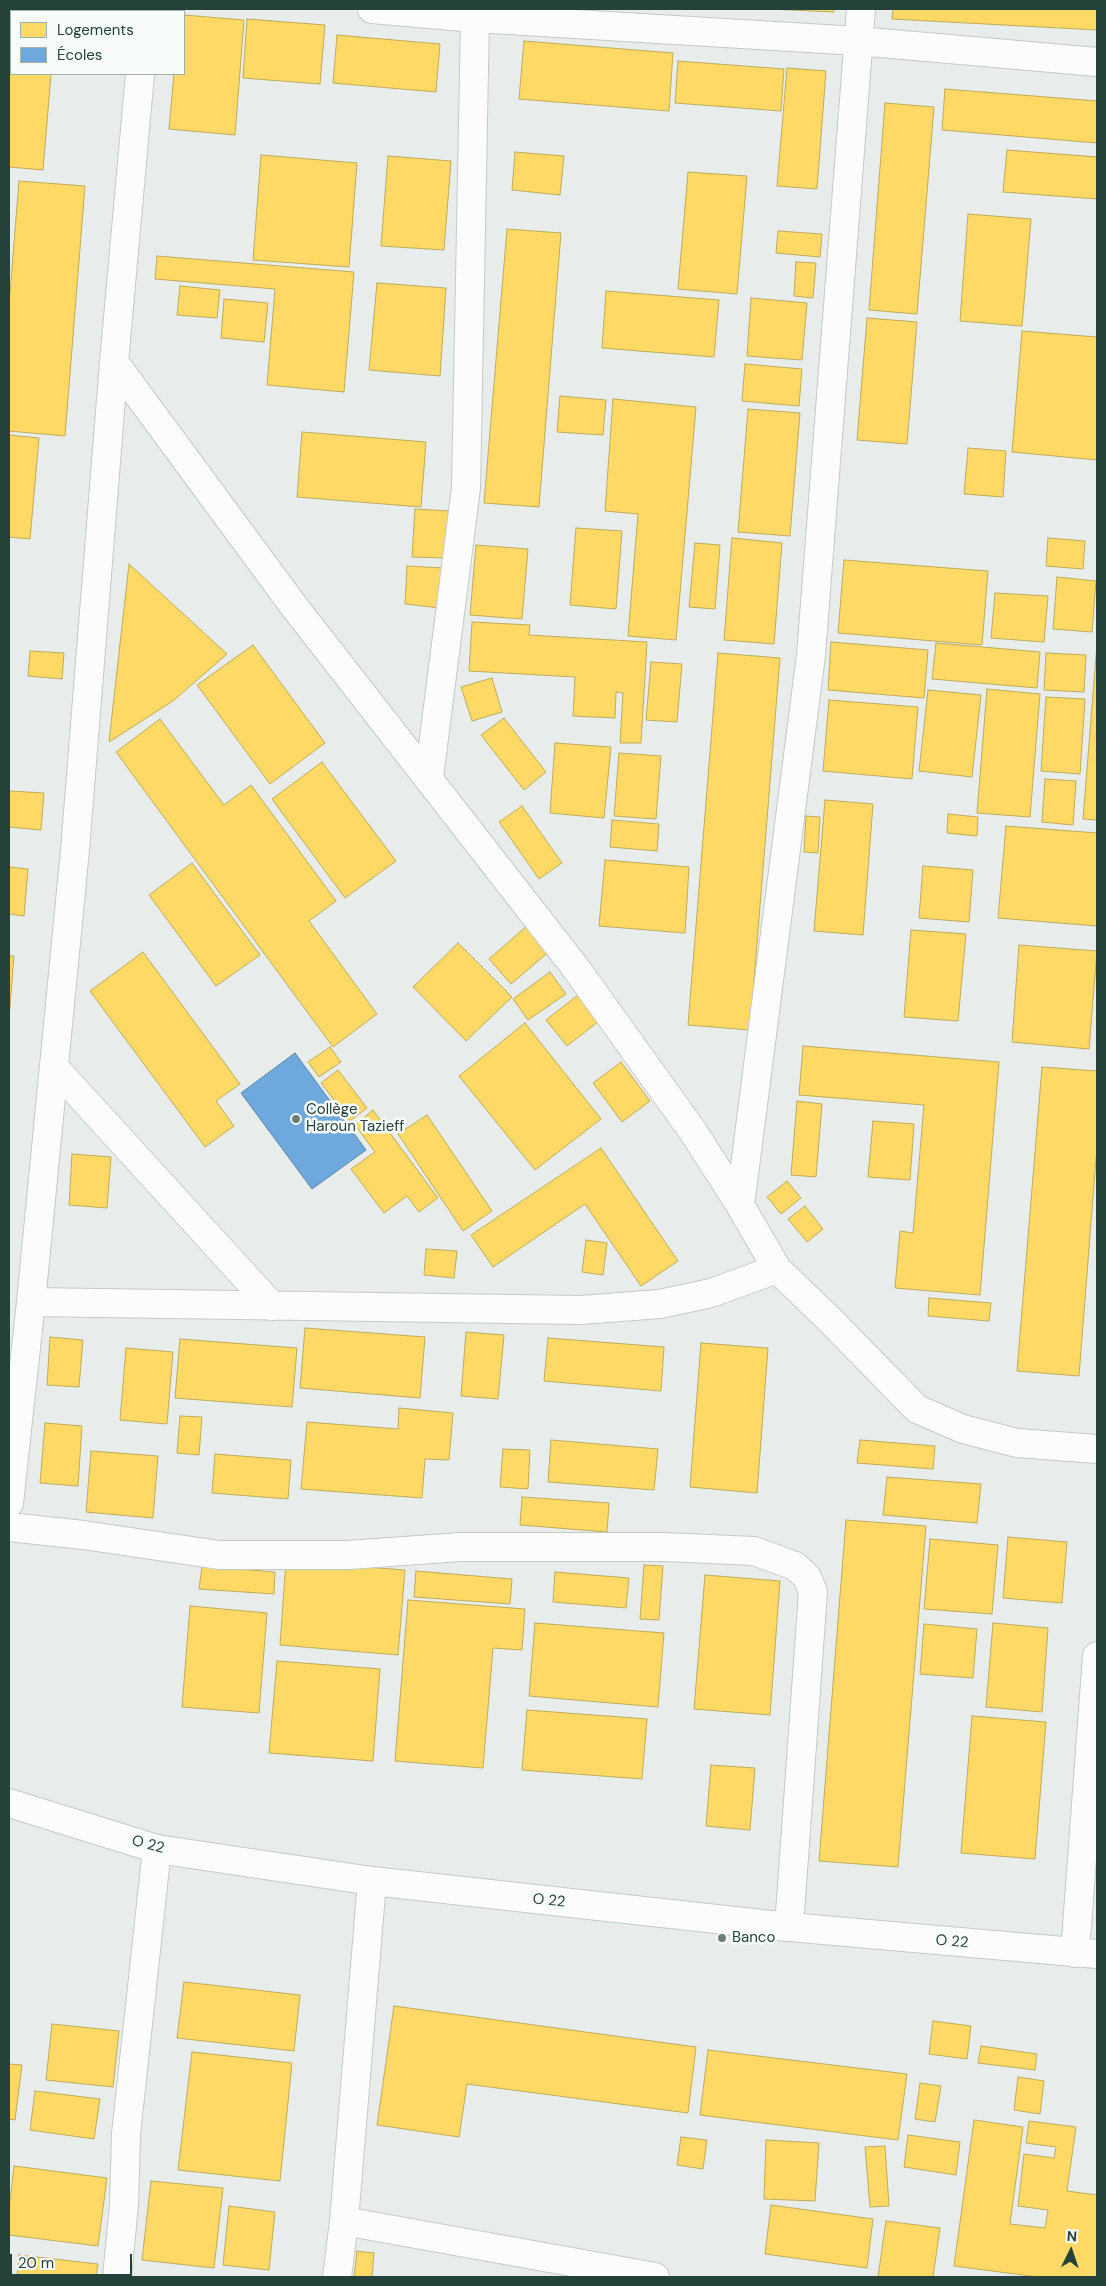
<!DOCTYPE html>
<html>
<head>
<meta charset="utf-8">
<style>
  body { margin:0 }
  #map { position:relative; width:1106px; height:2286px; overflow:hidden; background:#e8edeb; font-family:"DM Sans",sans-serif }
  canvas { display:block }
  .frame { position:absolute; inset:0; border:10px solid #24423a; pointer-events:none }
  .legend { position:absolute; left:10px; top:10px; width:175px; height:65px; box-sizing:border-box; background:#f7fbf9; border:1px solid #a3b1ad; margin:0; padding:6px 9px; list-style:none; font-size:15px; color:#24423a }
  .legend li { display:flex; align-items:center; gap:10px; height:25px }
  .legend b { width:25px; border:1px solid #a3b1ad }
  .north { position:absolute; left:1046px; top:2226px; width:50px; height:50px; -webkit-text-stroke:4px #f7fbf9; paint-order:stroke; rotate:4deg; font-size:14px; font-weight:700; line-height:20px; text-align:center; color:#24423a }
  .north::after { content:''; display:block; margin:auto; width:18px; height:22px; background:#24423a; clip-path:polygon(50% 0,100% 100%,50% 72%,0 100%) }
  .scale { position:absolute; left:10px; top:2254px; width:122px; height:22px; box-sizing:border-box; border:2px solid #24423a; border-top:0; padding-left:6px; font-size:15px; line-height:18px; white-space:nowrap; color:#24423a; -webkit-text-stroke:4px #f7fbf9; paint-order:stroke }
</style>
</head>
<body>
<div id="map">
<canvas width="1106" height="2286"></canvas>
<div class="frame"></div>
<ul class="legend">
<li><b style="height:14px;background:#ffd966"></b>Logements</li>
<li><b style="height:14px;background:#6fa8dc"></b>Écoles</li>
</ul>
<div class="north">N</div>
<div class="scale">20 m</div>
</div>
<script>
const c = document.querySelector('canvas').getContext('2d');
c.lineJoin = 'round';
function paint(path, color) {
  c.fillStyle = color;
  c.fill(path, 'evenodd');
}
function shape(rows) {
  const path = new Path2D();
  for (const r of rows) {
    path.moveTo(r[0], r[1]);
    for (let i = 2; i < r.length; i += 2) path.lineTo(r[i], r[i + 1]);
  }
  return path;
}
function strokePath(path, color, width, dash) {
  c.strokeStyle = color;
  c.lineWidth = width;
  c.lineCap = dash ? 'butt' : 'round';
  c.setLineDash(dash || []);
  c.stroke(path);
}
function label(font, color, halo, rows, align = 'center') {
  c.font = font + ' "DM Sans",sans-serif';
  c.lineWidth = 5;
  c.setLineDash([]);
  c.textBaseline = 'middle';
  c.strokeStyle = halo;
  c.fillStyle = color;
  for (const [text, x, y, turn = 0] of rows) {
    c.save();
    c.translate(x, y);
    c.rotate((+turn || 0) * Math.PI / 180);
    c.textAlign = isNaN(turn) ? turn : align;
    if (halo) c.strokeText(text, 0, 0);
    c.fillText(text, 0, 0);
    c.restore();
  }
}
const homes = shape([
  [767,9,834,9,834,12,767,9],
  [893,9,1097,9,1097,30,892,19,893,9],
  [184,15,244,20,235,135,169,129,174,74,184,74,184,15],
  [247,19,325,25,320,84,243,78,247,19],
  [337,35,440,44,436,92,333,83,337,35],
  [524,41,673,53,669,111,519,99,524,41],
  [9,50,11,51,11,74,51,74,43,170,9,167,9,50],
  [678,61,784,69,781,111,675,103,678,61],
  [787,68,826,71,817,189,777,186,787,68],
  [945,89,1097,101,1097,143,942,130,945,89],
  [885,103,934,107,917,314,869,310,885,103],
  [1007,150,1097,157,1097,199,1003,192,1007,150],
  [515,152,564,156,560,195,512,190,515,152],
  [261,155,357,163,349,267,253,260,261,155],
  [388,156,451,161,444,250,381,246,388,156],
  [688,172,747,176,737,294,678,289,688,172],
  [19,181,85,186,65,436,9,431,9,305,19,181],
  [968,214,1031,219,1022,326,960,321,968,214],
  [507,229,561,233,539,507,484,503,507,229],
  [778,231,822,234,820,257,776,253,778,231],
  [157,256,354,272,344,392,267,385,275,289,155,279,157,256],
  [796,262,816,263,813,298,794,296,796,262],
  [377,283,446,288,440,376,369,370,377,283],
  [180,286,220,290,217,318,177,315,180,286],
  [606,291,719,300,714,357,602,348,606,291],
  [751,298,807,303,802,360,747,356,751,298],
  [224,299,268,303,264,342,221,338,224,299],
  [867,318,917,322,907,444,857,440,867,318],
  [1022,331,1097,337,1097,460,1012,452,1022,331],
  [745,364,802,369,799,406,742,401,745,364],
  [560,396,606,400,603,435,557,432,560,396],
  [613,399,696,407,676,640,628,636,638,514,605,511,613,399],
  [748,409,800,413,790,536,738,532,748,409],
  [302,432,426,442,421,507,297,497,302,432],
  [9,435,39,438,30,539,9,537,9,435],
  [968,448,1006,451,1003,497,964,494,968,448],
  [415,509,449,511,446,558,412,557,415,509],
  [576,528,622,531,616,609,570,605,576,528],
  [732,538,782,543,774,644,724,640,732,538],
  [1048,538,1085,541,1083,569,1046,566,1048,538],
  [695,543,720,545,715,609,689,607,695,543],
  [476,545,528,549,522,619,470,615,476,545],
  [844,560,988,571,982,645,838,633,844,560],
  [129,564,227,654,173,701,109,742,129,564],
  [407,566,443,568,440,608,405,604,407,566],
  [1057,577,1096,581,1092,632,1053,629,1057,577],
  [995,593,1048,596,1044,642,991,638,995,593],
  [472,622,530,625,529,635,647,642,641,743,620,743,623,693,616,692,615,718,573,716,575,677,469,671,472,622],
  [831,642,928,650,924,698,828,690,831,642],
  [936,643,1040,652,1037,688,932,679,936,643],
  [1097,644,1097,820,1083,819,1097,644],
  [253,645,325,743,270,784,197,685,253,645],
  [30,651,64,653,62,679,28,676,30,651],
  [718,653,780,658,750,1030,688,1025,718,653],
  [1046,653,1086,655,1084,692,1044,690,1046,653],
  [651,662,682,664,677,722,646,720,651,662],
  [492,678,502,712,472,721,461,687,492,678],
  [987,689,1040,694,1030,817,977,813,987,689],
  [928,690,981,695,972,777,919,771,928,690],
  [1046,697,1085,699,1080,774,1041,771,1046,697],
  [829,700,918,707,912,779,823,771,829,700],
  [504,718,546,772,524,790,481,735,504,718],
  [160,719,224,805,251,785,336,901,309,921,377,1014,333,1047,116,752,160,719],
  [555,743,611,747,604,818,550,813,555,743],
  [619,753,661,756,656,819,614,816,619,753],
  [322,762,396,861,345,898,272,799,322,762],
  [1045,779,1076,781,1073,825,1042,822,1045,779],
  [9,791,44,793,41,830,9,827,9,791],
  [825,800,873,804,863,935,814,931,825,800],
  [522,806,562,863,539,879,499,822,522,806],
  [948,814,978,817,977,836,947,833,948,814],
  [806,816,820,817,818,853,804,852,806,816],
  [612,820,659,824,657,851,610,847,612,820],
  [1006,826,1097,833,1097,926,998,918,1006,826],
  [605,860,689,867,685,933,599,926,605,860],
  [192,863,260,955,216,986,149,895,192,863],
  [923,866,973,870,969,922,919,918,923,866],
  [9,867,28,869,24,916,9,914,9,867],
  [529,924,552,949,511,984,489,959,529,924],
  [911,930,966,934,958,1021,904,1017,911,930],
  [458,943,512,997,466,1041,413,987,458,943],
  [1019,945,1097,951,1089,1049,1012,1042,1019,945],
  [143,952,240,1084,216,1101,234,1126,205,1147,90,991,143,952],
  [9,956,14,956,9,1019,9,956],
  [550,972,566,994,528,1020,513,999,550,972],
  [578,995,599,1021,567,1046,546,1020,578,995],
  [525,1023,601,1119,535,1170,459,1076,525,1023],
  [803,1046,999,1062,980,1295,895,1288,900,1231,913,1233,924,1105,799,1095,803,1046],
  [330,1047,341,1062,319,1077,308,1062,330,1047],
  [621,1062,650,1101,622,1122,593,1083,621,1062],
  [1042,1067,1097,1071,1097,1146,1079,1376,1017,1371,1042,1067],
  [338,1070,367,1108,350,1121,321,1083,338,1070],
  [797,1101,822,1104,816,1177,791,1175,797,1101],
  [373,1110,438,1198,419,1212,407,1196,384,1213,351,1169,375,1152,355,1125,373,1110],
  [427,1115,492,1211,463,1231,398,1134,427,1115],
  [873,1121,914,1124,910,1180,868,1177,873,1121],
  [601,1148,678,1261,641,1286,585,1204,493,1267,471,1235,601,1148],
  [72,1154,111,1157,107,1208,69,1205,72,1154],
  [787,1181,801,1198,781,1214,767,1197,787,1181],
  [805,1206,823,1229,807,1242,788,1219,805,1206],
  [586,1240,607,1243,603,1275,582,1272,586,1240],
  [426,1249,457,1251,454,1278,424,1275,426,1249],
  [929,1298,991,1303,989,1321,928,1316,929,1298],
  [305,1328,425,1337,420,1398,300,1388,305,1328],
  [466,1332,504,1335,498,1399,461,1396,466,1332],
  [50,1337,83,1340,79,1387,47,1385,50,1337],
  [548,1338,664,1347,661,1391,544,1381,548,1338],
  [180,1339,297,1348,292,1407,175,1398,180,1339],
  [701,1343,768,1348,757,1493,690,1487,701,1343],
  [126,1348,173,1352,167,1424,120,1420,126,1348],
  [399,1408,453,1413,449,1460,425,1459,422,1498,301,1489,307,1422,398,1429,399,1408],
  [180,1416,202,1417,199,1455,177,1453,180,1416],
  [45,1423,82,1426,78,1486,40,1483,45,1423],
  [551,1440,658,1449,654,1490,548,1482,551,1440],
  [860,1440,935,1446,933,1469,857,1463,860,1440],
  [503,1449,530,1450,528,1489,500,1487,503,1449],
  [91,1451,158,1456,153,1518,86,1512,91,1451],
  [215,1454,291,1460,288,1499,212,1493,215,1454],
  [887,1477,981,1484,977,1523,883,1515,887,1477],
  [522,1497,609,1503,607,1532,520,1525,522,1497],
  [846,1520,926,1526,898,1867,819,1861,846,1520],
  [1008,1537,1067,1542,1062,1603,1003,1598,1008,1537],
  [930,1539,998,1545,992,1614,924,1609,930,1539],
  [286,1561,405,1570,398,1655,280,1645,286,1561],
  [644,1565,663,1566,659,1620,640,1619,644,1565],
  [202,1566,275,1572,274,1594,199,1589,202,1566],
  [416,1571,512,1579,510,1604,414,1597,416,1571],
  [555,1572,629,1578,626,1608,553,1602,555,1572],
  [705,1575,780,1581,770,1715,694,1709,705,1575],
  [408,1600,525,1609,522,1650,493,1648,483,1768,395,1761,408,1600],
  [190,1606,267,1613,259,1713,182,1707,190,1606],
  [535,1623,664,1633,658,1707,529,1696,535,1623],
  [993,1623,1048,1628,1042,1712,986,1707,993,1623],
  [924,1624,977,1629,973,1678,920,1674,924,1624],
  [277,1661,380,1669,373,1761,269,1753,277,1661],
  [527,1710,647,1719,642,1779,522,1770,527,1710],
  [972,1716,1046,1722,1035,1859,961,1853,972,1716],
  [711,1765,755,1768,750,1830,706,1826,711,1765],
  [184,1982,300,1995,294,2051,177,2038,184,1982],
  [394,2006,696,2047,688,2113,467,2084,459,2137,377,2125,394,2006],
  [933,2021,971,2026,967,2059,929,2054,933,2021],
  [52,2024,119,2031,113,2087,46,2080,52,2024],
  [981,2046,1037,2054,1035,2070,978,2063,981,2046],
  [708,2050,907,2074,898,2140,700,2115,708,2050],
  [192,2052,292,2063,280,2181,178,2170,192,2052],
  [9,2064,22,2065,15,2120,9,2119,9,2064],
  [1018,2077,1044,2081,1040,2114,1014,2110,1018,2077],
  [920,2083,941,2086,935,2122,915,2119,920,2083],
  [35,2091,100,2099,94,2139,30,2130,35,2091],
  [974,2120,1023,2127,1010,2224,1045,2228,1048,2210,1018,2206,1024,2154,1054,2158,1056,2147,1026,2143,1029,2121,1076,2127,1067,2191,1097,2195,1097,2277,1038,2277,954,2266,974,2120],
  [908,2135,960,2142,956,2175,904,2167,908,2135],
  [681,2137,707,2140,703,2169,677,2165,681,2137],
  [766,2140,819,2143,815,2201,764,2199,766,2140],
  [885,2146,889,2206,870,2207,865,2147,885,2146],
  [14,2166,107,2178,98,2246,9,2235,9,2210,14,2166],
  [151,2181,223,2188,214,2268,142,2260,151,2181],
  [771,2205,873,2219,867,2268,765,2254,771,2205],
  [229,2206,275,2212,269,2270,223,2265,229,2206],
  [886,2221,940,2228,933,2277,878,2277,886,2221],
  [357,2251,374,2253,372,2277,354,2277,357,2251],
  [19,2255,98,2264,96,2277,17,2277,19,2255]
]);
paint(homes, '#ffd966');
strokePath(homes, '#bdac59', 1);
const schools = shape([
  [295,1053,366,1150,312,1189,241,1093,295,1053]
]);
paint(schools, '#6fa8dc');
strokePath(schools, '#5889ab', 1);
const street = shape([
  [372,9,475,18,858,41,1097,62],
  [146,11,146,9],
  [114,362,293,605,575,967,694,1133,740,1205,777,1269,829,1319,917,1409,963,1429,1017,1443,1097,1449],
  [429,777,466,488,475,18],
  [54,1067,272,1306],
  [740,1205,811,655,861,9],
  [31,1302,581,1310,660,1304,711,1293,777,1269],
  [9,1503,31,1302,75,850,114,362,140,74],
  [9,1527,83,1535,219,1555,348,1555,460,1547,665,1547,754,1551,795,1566,807,1577,813,1592,789,1927],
  [1075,1953,1097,1656],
  [344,2221,655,2277],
  [117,2277,124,2205,126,2134,157,1849],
  [337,2277,344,2221,372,1881]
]);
const secondary = shape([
  [9,1803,157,1849,372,1881,789,1927,1097,1954]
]);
strokePath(street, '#c5cac8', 30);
strokePath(secondary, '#c3cbc8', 30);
strokePath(street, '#fcfcfc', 28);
strokePath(secondary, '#fcfcfc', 28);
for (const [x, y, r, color] of [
  [296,1119,5,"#697e78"],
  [722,1938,5,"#697e78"]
]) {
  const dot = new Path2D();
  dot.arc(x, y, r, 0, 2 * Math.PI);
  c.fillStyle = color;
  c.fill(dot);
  strokePath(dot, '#f7fbf9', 2);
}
label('15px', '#24423a', '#f7fbf9', [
  ["Collège",306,1110],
  ["Haroun Tazieff",306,1127],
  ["Banco",732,1938]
], 'left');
label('15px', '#24423a', '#f7fbf9', [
  ["O 22",148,1845,15],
  ["O 22",549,1901,6],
  ["O 22",952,1942,5]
]);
</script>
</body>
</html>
